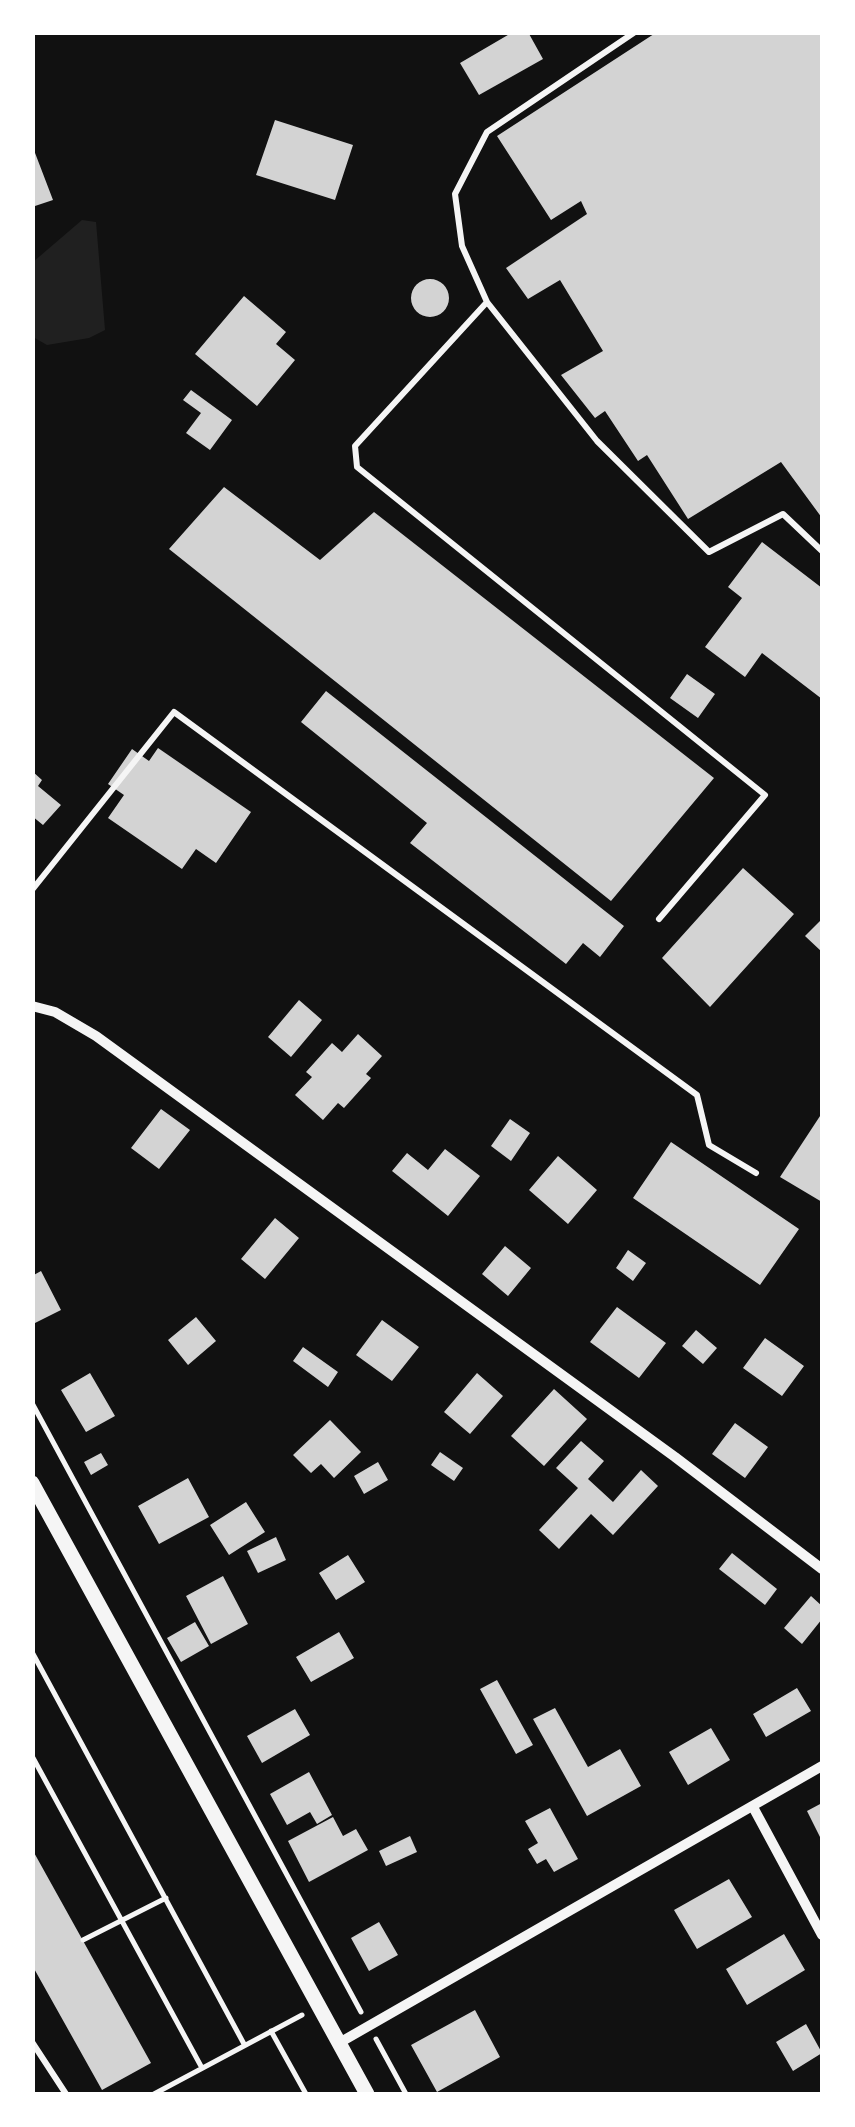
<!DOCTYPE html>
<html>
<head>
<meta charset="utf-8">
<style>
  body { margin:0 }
  #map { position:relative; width:855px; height:2127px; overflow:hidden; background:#111; font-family:"Open Sans",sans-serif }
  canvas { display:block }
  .frame { position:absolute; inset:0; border:35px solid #fff; pointer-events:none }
</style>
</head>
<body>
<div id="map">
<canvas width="855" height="2127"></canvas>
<div class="frame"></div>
</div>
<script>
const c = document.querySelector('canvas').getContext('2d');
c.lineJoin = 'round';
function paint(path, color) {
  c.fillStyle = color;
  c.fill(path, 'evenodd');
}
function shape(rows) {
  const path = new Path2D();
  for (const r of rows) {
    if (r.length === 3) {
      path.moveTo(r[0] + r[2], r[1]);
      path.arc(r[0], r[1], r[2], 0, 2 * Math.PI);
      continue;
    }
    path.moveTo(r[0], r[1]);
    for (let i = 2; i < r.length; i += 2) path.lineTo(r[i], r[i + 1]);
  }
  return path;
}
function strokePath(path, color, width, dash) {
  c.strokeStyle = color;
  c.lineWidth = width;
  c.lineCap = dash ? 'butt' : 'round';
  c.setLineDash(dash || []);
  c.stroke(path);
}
paint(shape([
  [82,220,96,222,105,330,89,338,47,345,33,337,33,262]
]), '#202020');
paint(shape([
  [513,32,528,32,543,59,479,95,460,63],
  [657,32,822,32,822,518,781,462,688,519,647,455,638,461,605,411,595,418,561,375,603,351,560,280,528,299,506,268,587,214,581,201,551,220,497,136],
  [275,120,353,145,335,200,256,175],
  [32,145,53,200,32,207],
  [430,298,19],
  [244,296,286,332,276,344,295,360,257,406,195,354],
  [191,390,232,420,210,450,186,433,201,413,183,400],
  [224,487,320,560,374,512,714,778,611,901,169,549],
  [762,542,822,588,822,699,762,653,745,677,705,647,742,598,728,587],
  [687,674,715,694,698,718,670,698],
  [326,691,624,926,600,957,583,943,566,964,410,843,427,823,301,722],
  [158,748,251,812,216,863,196,849,182,869,108,818,124,795,108,784,132,749,149,761],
  [32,771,42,780,38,786,61,805,43,825,32,816],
  [743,868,794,914,710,1007,662,958],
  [822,919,822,952,805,936],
  [299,1000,322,1020,291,1057,268,1037],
  [358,1034,382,1056,366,1074,371,1078,344,1108,338,1103,323,1120,295,1095,312,1077,306,1072,332,1043,342,1052],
  [161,1109,190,1130,159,1169,131,1148],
  [822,1113,822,1202,780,1177],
  [510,1119,530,1133,511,1161,491,1146],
  [671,1142,799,1229,760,1285,633,1198],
  [445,1149,480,1176,448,1216,392,1171,407,1153,428,1170],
  [558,1156,597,1190,568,1224,529,1190],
  [275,1218,299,1238,265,1279,241,1259],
  [505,1246,531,1268,508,1296,482,1274],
  [628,1250,646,1263,633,1281,616,1268],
  [41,1271,61,1310,35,1323,32,1276],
  [617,1307,666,1343,639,1378,590,1342],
  [196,1317,216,1341,188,1365,168,1340],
  [382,1320,419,1347,392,1381,356,1355],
  [696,1330,717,1348,703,1364,682,1346],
  [765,1338,804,1366,782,1396,743,1368],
  [303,1347,338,1372,328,1387,293,1361],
  [90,1373,115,1416,86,1432,61,1390],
  [477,1373,503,1396,470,1434,444,1412],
  [554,1389,587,1419,544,1466,511,1436],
  [330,1420,361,1452,334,1478,321,1464,311,1473,293,1455],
  [735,1423,768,1447,745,1478,712,1454],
  [581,1441,604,1461,588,1479,613,1502,641,1470,658,1486,613,1535,591,1514,559,1549,539,1530,578,1488,556,1468],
  [440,1452,463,1468,454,1481,431,1465],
  [101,1453,108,1465,91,1475,84,1462],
  [378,1462,388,1480,364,1494,354,1476],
  [188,1478,209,1517,159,1544,138,1506],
  [246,1502,265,1532,229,1555,210,1525],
  [276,1537,286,1560,258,1573,247,1551],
  [732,1553,777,1589,765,1605,719,1569],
  [348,1555,365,1582,336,1600,319,1573],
  [223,1576,248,1624,211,1644,186,1596],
  [811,1596,822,1606,822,1619,802,1644,784,1628],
  [195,1622,209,1646,181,1662,167,1638],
  [339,1632,354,1658,311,1682,296,1657],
  [497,1680,533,1745,516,1754,480,1689],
  [797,1688,811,1711,766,1737,753,1714],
  [555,1708,588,1767,620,1749,641,1786,587,1816,533,1719],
  [295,1709,310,1735,262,1763,247,1736],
  [711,1728,730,1760,688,1785,669,1752],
  [309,1772,332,1815,317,1824,310,1812,287,1825,270,1794],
  [822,1803,822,1841,807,1811],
  [550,1808,578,1859,554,1872,546,1859,537,1864,528,1849,538,1843,525,1821],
  [333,1817,343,1836,356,1829,368,1850,309,1882,288,1841],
  [410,1836,417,1852,386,1866,379,1851],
  [32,1849,151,2063,102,2090,32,1965],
  [729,1879,752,1917,697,1949,674,1910],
  [379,1922,398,1955,369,1971,351,1938],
  [784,1934,805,1970,747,2005,726,1969],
  [475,2010,500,2057,437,2092,411,2045],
  [806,2024,822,2053,793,2071,776,2042]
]), '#d3d3d3');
strokePath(shape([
  [32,1403,361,2012],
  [32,1652,244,2044],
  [32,1756,202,2068],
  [83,1940,166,1898],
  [271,2031,306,2094],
  [376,2039,406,2094],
  [154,2094,302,2015]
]), '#f5f5f5', 5);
strokePath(shape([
  [635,32,487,132,455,194,462,246,487,302,597,441,709,552,783,514,822,551],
  [487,302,355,446,357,467,765,795,659,919],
  [32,890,174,712,697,1095,709,1145,756,1173],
  [32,2042,66,2094]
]), '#f5f5f5', 6);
strokePath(shape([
  [32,1006,55,1012,96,1036,675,1457,822,1569],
  [753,1807,822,1935],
  [339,2043,822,1766]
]), '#f5f5f5', 10);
strokePath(shape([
  [32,1483,367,2094]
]), '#f5f5f5', 15);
</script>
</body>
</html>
